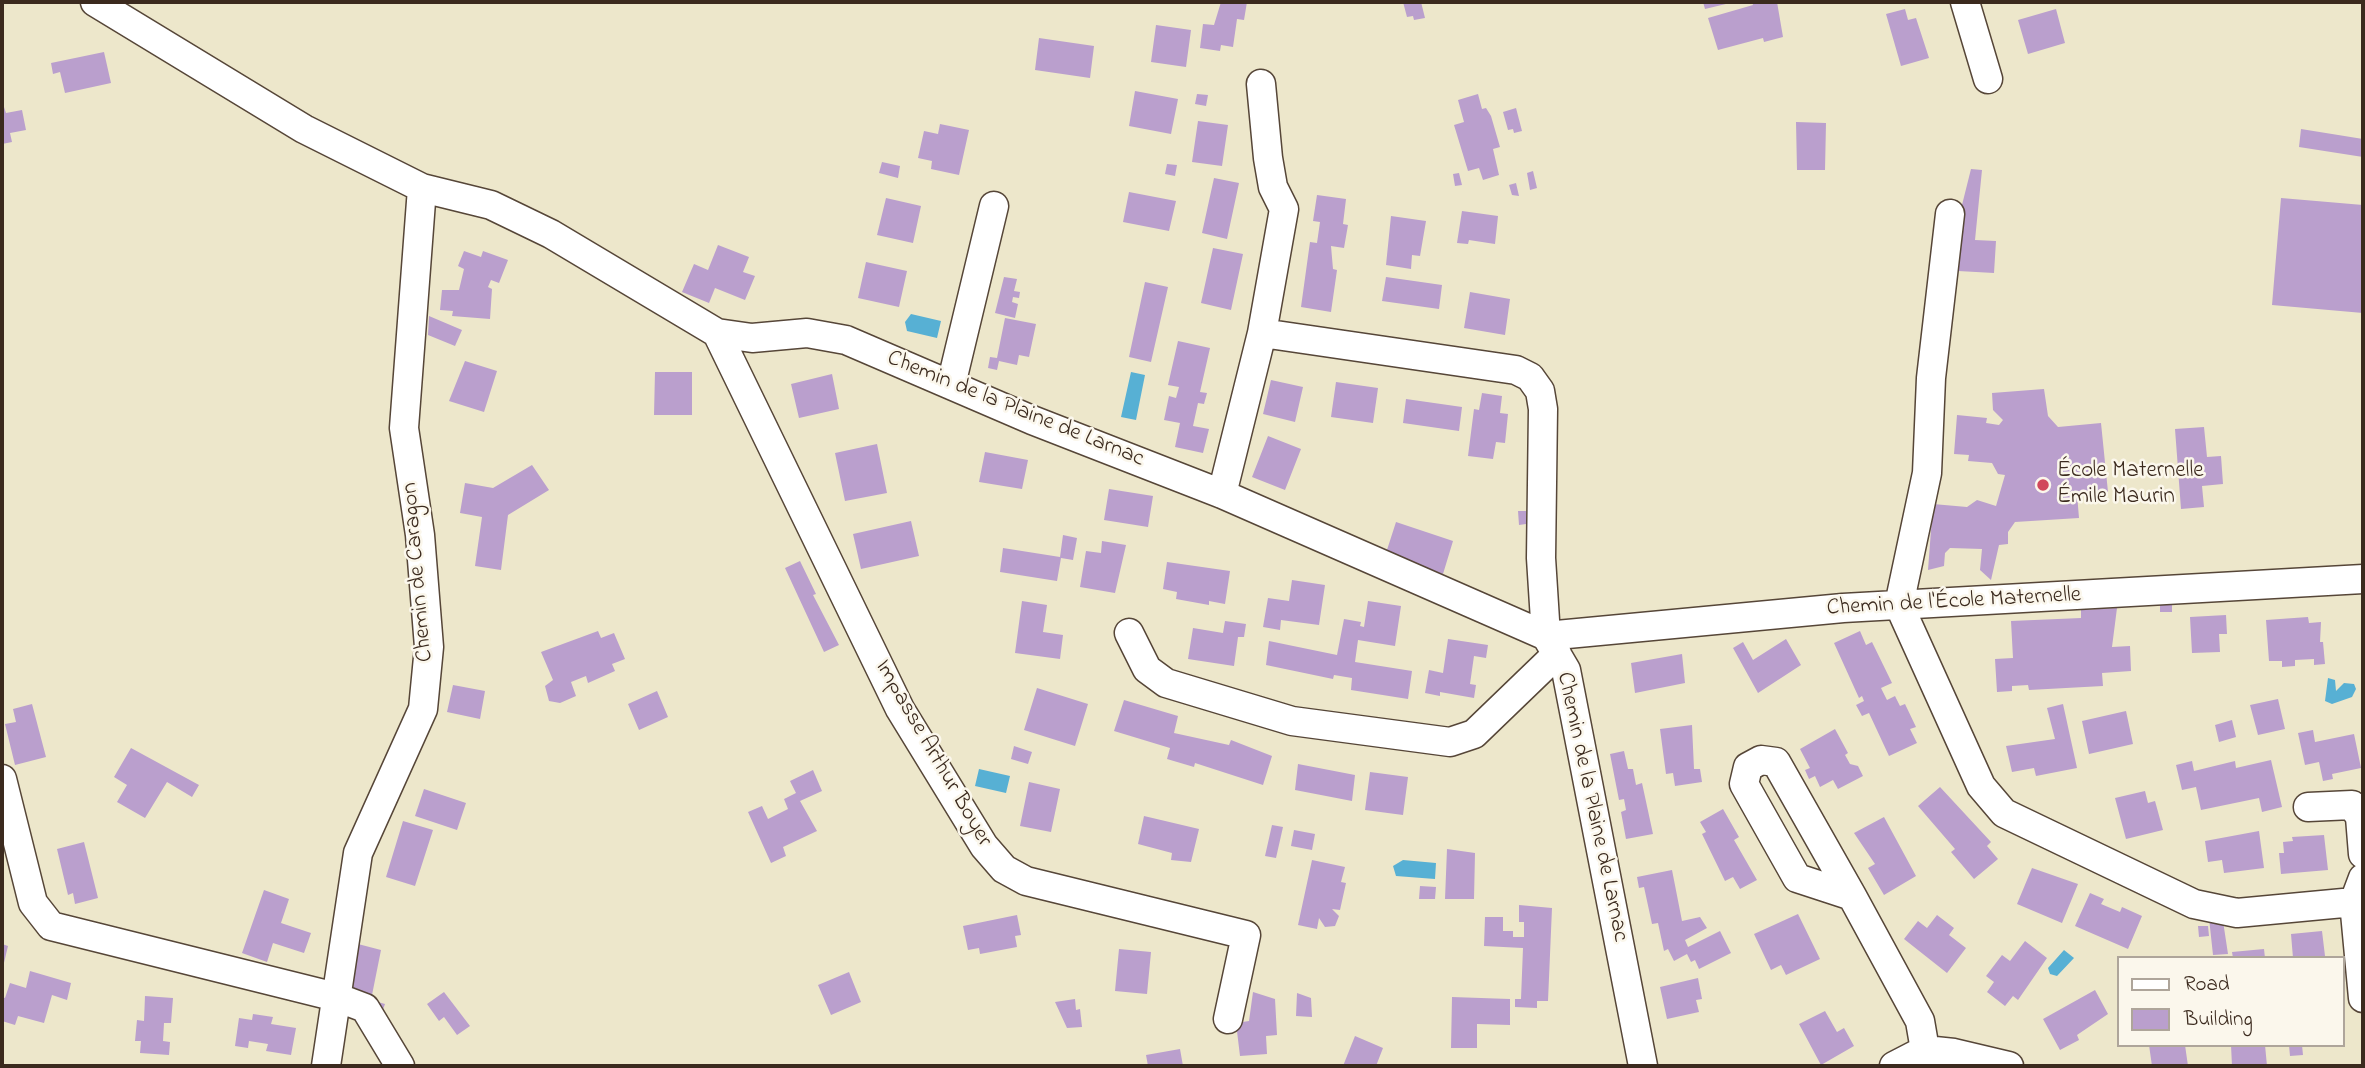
<!DOCTYPE html>
<html>
<head>
<meta charset="utf-8">
<style>
  body { margin:0 }
  #map { position:relative; width:2365px; height:1068px; overflow:hidden; background:#ede7cb; font-family:"Indie Flower",sans-serif }
  canvas { display:block }
  .frame { position:absolute; inset:0; border:4px solid #3b2a1e; pointer-events:none }
  .legend { position:absolute; left:2117px; top:956px; width:228px; height:91px; box-sizing:border-box; background:#fbf7ec; border:2px solid #aea59a; margin:0; padding:9px 12px; list-style:none; font-size:21px; color:#3b2a1e }
  .legend li { display:flex; align-items:center; gap:14px; height:35px }
  .legend b { width:35px; border:2px solid #aea59a }
</style>
</head>
<body>
<div id="map">
<canvas width="2365" height="1068"></canvas>
<div class="frame"></div>
<ul class="legend">
<li><b style="height:9px;background:#fff"></b>Road</li>
<li><b style="height:19px;background:#ba9fcd"></b>Building</li>
</ul>
</div>
<script>
const c = document.querySelector('canvas').getContext('2d');
c.lineJoin = 'round';
function paint(path, color) {
  c.fillStyle = color;
  c.fill(path, 'evenodd');
}
function shape(rows) {
  const path = new Path2D();
  for (const r of rows) {
    path.moveTo(r[0], r[1]);
    for (let i = 2; i < r.length; i += 2) path.lineTo(r[i], r[i + 1]);
  }
  return path;
}
function strokePath(path, color, width, dash) {
  c.strokeStyle = color;
  c.lineWidth = width;
  c.lineCap = dash ? 'butt' : 'round';
  c.setLineDash(dash || []);
  c.stroke(path);
}
function label(font, color, halo, rows, align = 'center') {
  c.font = font + ' "Indie Flower",sans-serif';
  c.lineWidth = 5;
  c.setLineDash([]);
  c.textBaseline = 'middle';
  c.strokeStyle = halo;
  c.fillStyle = color;
  for (const [text, x, y, turn = 0] of rows) {
    c.save();
    c.translate(x, y);
    c.rotate((+turn || 0) * Math.PI / 180);
    c.textAlign = isNaN(turn) ? turn : align;
    if (halo) c.strokeText(text, 0, 0);
    c.fillText(text, 0, 0);
    c.restore();
  }
}
paint(shape([
  [911,314,941,321,937,338,907,331,905,322],
  [1131,372,1145,375,1136,420,1121,417],
  [2328,678,2335,680,2336,691,2344,683,2354,684,2356,689,2352,697,2332,704,2325,701],
  [979,769,1010,776,1006,793,975,786],
  [1403,860,1436,863,1435,879,1396,876,1393,866],
  [2064,950,2074,958,2057,976,2050,974,2048,968]
]), '#57b0d4');
paint(shape([
  [1221,2,1247,2,1244,20,1237,19,1233,47,1221,45,1220,51,1200,48,1203,24,1214,25],
  [1403,2,1421,2,1425,18,1414,20,1413,16,1407,17],
  [1703,2,1730,2,1730,3,1705,9],
  [1752,2,1777,2,1783,37,1764,42,1763,38,1718,50,1708,18,1753,5],
  [1905,9,1908,20,1916,18,1929,58,1901,66,1886,14],
  [2056,9,2065,43,2028,54,2018,20],
  [1156,25,1191,30,1186,67,1151,62],
  [1039,38,1094,46,1090,78,1035,70],
  [104,52,111,83,65,93,60,72,53,74,51,63],
  [1135,91,1178,99,1171,134,1129,126],
  [1197,94,1208,95,1206,106,1195,104],
  [1478,94,1482,109,1486,108,1491,116,1500,147,1493,149,1499,175,1483,180,1479,168,1468,171,1454,125,1464,122,1458,100],
  [2,101,6,113,22,110,26,130,10,133,12,142,2,144],
  [1516,108,1522,131,1514,133,1513,129,1508,130,1503,112],
  [1198,121,1228,125,1222,166,1192,162],
  [1796,122,1826,123,1825,170,1797,170],
  [940,124,969,130,959,175,931,169,932,161,918,158,924,131,938,134],
  [2301,129,2363,139,2363,157,2299,147],
  [882,162,900,166,898,178,879,173],
  [1167,164,1177,165,1175,176,1165,174],
  [1971,169,1982,170,1975,240,1996,241,1994,273,1958,271,1962,205],
  [1533,171,1537,188,1530,190,1527,173],
  [1459,173,1462,185,1455,186,1453,174],
  [1214,178,1239,183,1227,239,1202,233],
  [1516,183,1519,196,1512,195,1509,185],
  [1129,192,1176,201,1169,231,1123,222],
  [1317,195,1346,199,1343,224,1348,225,1344,248,1331,246,1333,269,1337,270,1331,312,1301,307,1310,242,1317,243,1320,222,1313,221],
  [886,198,921,206,913,243,877,235],
  [2281,198,2363,205,2363,313,2272,305],
  [1462,211,1498,216,1495,244,1469,240,1468,244,1457,243],
  [1391,216,1426,221,1420,256,1412,255,1411,269,1386,265],
  [718,245,749,257,743,272,755,276,745,300,715,288,709,303,682,292,694,264,708,270],
  [1213,248,1243,254,1231,310,1201,303],
  [464,251,481,257,483,251,508,260,499,283,491,280,488,287,492,289,490,319,452,316,453,311,440,310,442,290,459,290,464,269,458,266],
  [866,262,907,271,899,307,858,298],
  [1004,277,1017,279,1014,291,1020,292,1019,298,1013,297,1012,302,1018,304,1015,318,995,313],
  [1386,277,1442,285,1439,309,1382,301],
  [1145,282,1168,287,1151,362,1129,357],
  [1470,292,1510,299,1505,335,1464,328],
  [429,316,462,330,455,346,428,335],
  [1005,318,1036,324,1029,357,1019,355,1017,365,999,361,997,370,988,368,990,357,997,358],
  [1178,341,1210,348,1200,392,1207,393,1204,404,1198,403,1193,426,1209,429,1203,453,1175,447,1180,423,1164,420,1169,396,1176,398,1179,387,1168,385],
  [465,361,497,371,484,412,449,401],
  [655,372,692,372,692,415,654,415],
  [832,374,839,409,799,418,791,384],
  [1271,380,1303,387,1295,422,1263,414],
  [1336,382,1378,388,1373,423,1331,417],
  [2044,389,2048,416,2058,427,2101,423,2108,492,2077,494,2079,518,2015,522,2008,532,2008,544,1999,545,1991,580,1980,570,1982,549,1950,548,1945,553,1944,566,1928,570,1933,504,1967,507,1977,500,1996,506,2005,475,1998,474,1992,463,1968,461,1969,455,1954,454,1957,415,1987,418,1986,423,1999,425,2003,420,1993,410,1992,393],
  [1482,393,1502,396,1500,413,1508,414,1505,443,1496,442,1493,459,1468,456,1474,409,1479,410],
  [1406,399,1462,407,1459,431,1403,423],
  [2204,427,2207,457,2221,456,2223,484,2202,486,2204,507,2181,509,2175,429],
  [1268,436,1301,449,1285,490,1252,477],
  [877,444,887,493,845,501,835,453],
  [985,452,1028,460,1022,489,979,482],
  [532,465,549,490,508,515,501,570,475,566,482,517,460,513,465,483,493,488],
  [1109,489,1153,496,1148,527,1104,520],
  [1518,511,1526,511,1526,524,1519,525],
  [911,521,919,556,861,569,853,534],
  [1396,522,1453,541,1443,574,1386,553],
  [1063,535,1077,538,1073,560,1061,558,1057,581,1000,572,1003,548,1060,557],
  [1102,541,1126,545,1115,593,1080,587,1086,551,1101,553],
  [800,561,816,594,813,595,839,645,824,652,785,568],
  [1167,562,1230,571,1225,604,1209,601,1209,605,1176,599,1177,592,1163,589],
  [1292,580,1325,585,1319,625,1281,620,1280,630,1263,627,1268,598,1289,601],
  [1022,601,1047,605,1043,632,1063,635,1060,659,1015,653],
  [1368,601,1401,606,1395,646,1358,640,1355,662,1412,671,1408,699,1351,690,1352,678,1334,675,1333,679,1266,665,1269,641,1337,655,1344,619,1361,622,1360,626,1364,627],
  [2160,605,2172,605,2172,612,2160,612],
  [2117,608,2112,647,2130,646,2131,671,2102,673,2103,686,2029,690,2028,685,2012,686,2012,691,1997,692,1995,659,2013,658,2011,621,2081,618,2081,610],
  [2226,615,2227,634,2219,634,2220,652,2192,653,2190,617],
  [2308,617,2309,623,2321,622,2320,642,2323,642,2325,664,2314,665,2314,659,2295,660,2295,666,2282,667,2282,661,2269,661,2266,620],
  [1225,621,1246,624,1244,637,1238,637,1234,666,1188,659,1193,628,1223,633],
  [598,631,601,638,614,633,625,659,612,664,615,671,588,683,586,676,571,682,576,696,560,703,549,701,545,686,553,680,541,652],
  [1860,631,1866,645,1872,642,1892,683,1881,688,1887,700,1895,696,1900,706,1905,704,1916,727,1910,729,1917,743,1889,756,1869,713,1862,716,1856,705,1864,701,1862,696,1859,698,1834,643],
  [1448,639,1488,645,1486,658,1474,656,1470,684,1476,685,1474,698,1440,692,1440,696,1425,693,1429,670,1443,673],
  [1786,639,1801,665,1758,693,1733,648,1743,642,1753,660],
  [1682,654,1685,683,1635,693,1631,663],
  [453,685,485,691,480,719,447,712],
  [1037,688,1088,704,1075,746,1024,730],
  [657,691,668,717,639,730,628,704],
  [2278,699,2285,729,2258,735,2250,705],
  [1124,700,1178,716,1174,733,1229,745,1231,740,1272,756,1263,785,1195,763,1194,767,1167,759,1170,748,1114,731],
  [32,704,46,757,15,765,5,724,16,722,13,709],
  [2063,704,2077,768,2036,776,2034,768,2012,772,2006,746,2055,739,2047,708],
  [2126,711,2133,744,2089,754,2082,721],
  [2232,720,2236,737,2219,742,2215,725],
  [1692,725,1694,769,1700,769,1702,782,1675,786,1673,773,1666,774,1660,729],
  [1835,729,1848,753,1845,755,1850,764,1858,766,1863,776,1838,789,1833,780,1820,787,1815,776,1809,779,1805,770,1810,768,1800,749],
  [2313,730,2315,742,2354,734,2361,768,2332,774,2333,779,2323,781,2319,762,2305,765,2298,733],
  [1014,746,1032,752,1028,764,1011,759],
  [131,748,199,785,192,797,167,782,145,818,117,802,127,785,114,777],
  [1624,751,1628,769,1633,769,1636,785,1642,783,1653,834,1626,839,1621,812,1626,810,1624,799,1619,800,1610,754],
  [2271,760,2282,807,2262,812,2259,798,2201,810,2196,787,2182,790,2176,765,2192,761,2194,771,2235,761,2236,768],
  [1298,764,1355,775,1352,801,1295,790],
  [813,770,822,791,800,801,817,831,783,847,786,856,771,863,748,812,762,806,768,819,788,809,784,799,796,793,790,781],
  [1370,772,1408,777,1403,815,1365,810],
  [1029,782,1060,789,1051,832,1020,826],
  [1940,787,1991,842,1987,846,1998,859,1974,879,1951,852,1955,849,1918,806],
  [424,789,466,803,457,830,415,816],
  [2145,791,2148,803,2155,801,2163,830,2126,839,2115,798],
  [1723,809,1739,837,1734,840,1757,880,1740,889,1733,877,1725,881,1702,834,1706,832,1700,822],
  [1144,816,1199,829,1191,862,1171,860,1172,853,1138,844],
  [1884,817,1916,876,1884,895,1868,868,1875,864,1854,833],
  [403,821,433,830,415,886,386,877],
  [1272,825,1283,827,1276,858,1265,856],
  [1294,830,1315,834,1312,850,1291,846],
  [2259,831,2264,868,2224,873,2222,860,2208,862,2205,841],
  [2324,835,2328,870,2281,874,2279,853,2284,853,2283,842,2293,841,2292,837],
  [84,842,98,898,75,904,73,893,68,895,57,849],
  [1447,849,1475,853,1474,899,1445,899],
  [1312,860,1345,867,1341,882,1346,883,1340,910,1332,909,1339,916,1335,926,1325,927,1319,918,1317,929,1298,925],
  [2032,868,2078,884,2062,923,2017,904],
  [1672,870,1682,921,1700,917,1707,928,1685,940,1688,947,1720,931,1731,953,1699,969,1695,960,1691,962,1687,954,1674,961,1668,949,1664,951,1658,923,1652,924,1644,887,1639,888,1637,877],
  [1420,886,1436,887,1435,899,1419,899],
  [264,890,289,899,281,923,311,933,304,953,273,943,267,962,242,953],
  [2090,893,2104,899,2101,904,2120,912,2122,907,2142,916,2128,949,2075,926],
  [1519,905,1552,908,1548,1001,1537,1001,1537,1008,1515,1007,1515,999,1521,999,1523,948,1484,946,1485,917,1503,917,1503,931,1513,931,1513,937,1524,937,1524,922,1519,922],
  [1798,914,1820,959,1786,975,1781,965,1771,970,1754,934],
  [1017,915,1021,935,1015,936,1017,947,980,954,979,948,968,950,963,926],
  [1937,915,1954,928,1949,935,1966,948,1947,973,1904,939,1918,921,1927,928],
  [2209,918,2223,921,2228,954,2213,955],
  [2198,926,2208,926,2209,936,2199,937],
  [2322,931,2325,956,2293,958,2291,934],
  [2025,941,2047,958,2018,1000,2013,996,2005,1006,1987,992,1994,982,1986,976,2002,955,2010,961],
  [2,944,8,946,3,967,2,967],
  [358,944,381,950,371,1000,385,1004,379,1020,352,995],
  [1119,949,1151,952,1147,994,1115,991],
  [2264,949,2265,958,2233,958,2232,952],
  [30,971,71,983,67,1000,52,995,44,1023,18,1016,15,1025,2,1021,2,997,5,998,10,983,26,988],
  [849,972,861,1002,831,1015,818,985],
  [1698,978,1702,999,1696,1000,1699,1012,1667,1019,1660,987],
  [2095,990,2108,1014,2077,1035,2079,1040,2060,1050,2043,1019],
  [444,992,470,1026,457,1035,444,1017,439,1021,427,1004],
  [1253,992,1275,999,1277,1035,1266,1036,1267,1054,1240,1056,1236,1023,1249,1021],
  [1297,993,1311,998,1312,1017,1296,1016],
  [145,996,173,998,171,1023,164,1023,163,1041,170,1042,169,1055,140,1053,141,1041,135,1041,137,1020,144,1021],
  [1452,997,1510,999,1510,1025,1477,1024,1477,1048,1451,1048],
  [1075,999,1076,1010,1080,1009,1082,1027,1067,1028,1055,1002],
  [1825,1011,1837,1032,1844,1028,1854,1046,1821,1065,1799,1024],
  [253,1014,273,1017,271,1024,296,1028,291,1055,266,1051,268,1044,249,1041,248,1048,235,1046,239,1018,252,1020],
  [1355,1036,1383,1048,1376,1066,1343,1066],
  [2149,1045,2185,1045,2188,1066,2152,1066],
  [2231,1045,2265,1045,2267,1066,2232,1066],
  [2289,1045,2302,1045,2303,1055,2290,1056],
  [1180,1049,1183,1066,1148,1066,1146,1055]
]), '#ba9fcd');
const minor = shape([
  [95,2,304,129,422,188,491,205,551,234,717,333,752,338,807,333,846,340,1032,420,1222,494,1546,636,1566,670,1643,1066],
  [1965,2,1988,79],
  [717,333,900,709,984,846,1004,869,1026,881,1246,935,1228,1019],
  [1262,333,1516,370,1530,377,1540,391,1543,409,1541,558,1546,636,1843,608,2363,579],
  [951,385,994,206],
  [1222,494,1262,333,1284,209,1273,187,1268,158,1261,84],
  [1899,605,1981,786,2004,813,2194,904,2237,913,2354,902],
  [1899,605,1927,473,1931,378,1950,214],
  [1129,633,1147,669,1166,683,1292,721,1450,742,1474,734,1557,654],
  [2,779,33,903,51,926,336,997,365,1008,400,1066],
  [2308,807,2352,805,2360,817,2363,854],
  [2363,878,2354,902,2363,998],
  [1852,896,1797,878,1744,784,1748,767,1761,760,1776,762,1852,896,1920,1021,1925,1050],
  [326,1066,358,853,423,709,429,647,420,535,404,428,422,188],
  [1894,1066,1925,1050,1954,1053,2009,1066]
]);
strokePath(minor, '#564638', 31);
strokePath(minor, '#fff', 28);
for (const [x, y, r, color] of [
  [2043,485,7,"#d1495b"]
]) {
  const dot = new Path2D();
  dot.arc(x, y, r, 0, 2 * Math.PI);
  c.fillStyle = color;
  c.fill(dot);
  strokePath(dot, '#fbf7ec', 2.5);
}
label('23px', '#3b2a1e', '#fbf7ec', [
  ["Chemin de la Plaine de Larnac",1015,410,22],
  ["Chemin de Caragon",419,572,-95],
  ["Chemin de l'École Maternelle",1954,603,-3],
  ["Impasse Arthur Boyer",932,754,60],
  ["Chemin de la Plaine de Larnac",1591,807,78]
]);
label('23px', '#3b2a1e', '#fbf7ec', [
  ["École Maternelle",2057,472],
  ["Émile Maurin",2057,498]
], 'left');
</script>
</body>
</html>
